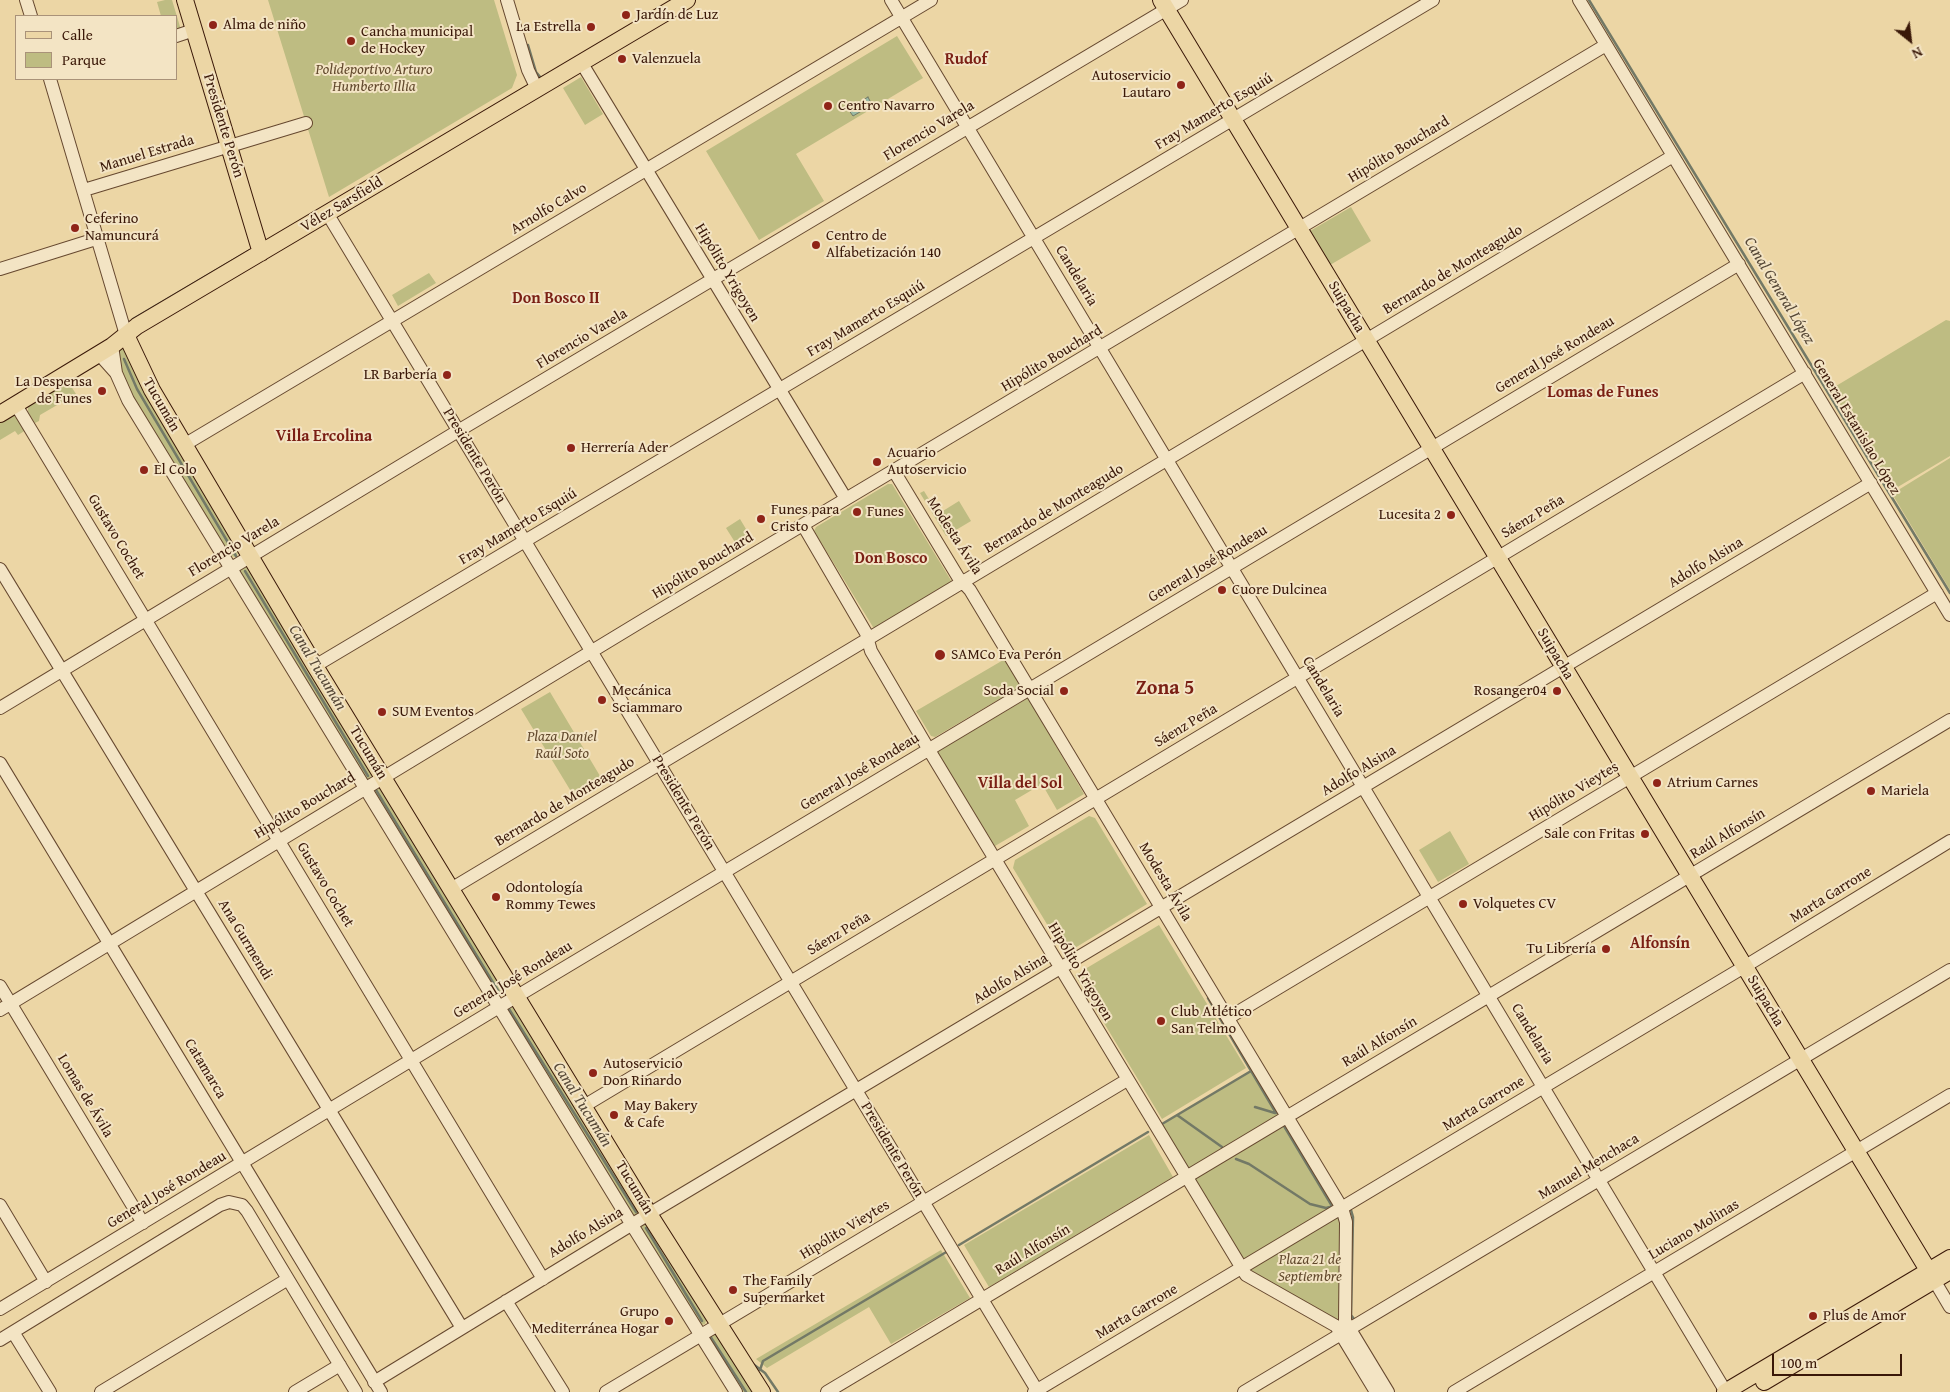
<!DOCTYPE html>
<html>
<head>
<meta charset="utf-8">
<style>
  body { margin:0 }
  #map { position:relative; width:1950px; height:1392px; overflow:hidden; background:#ecd6a5; font-family:"Gentium Book Plus",serif }
  canvas { display:block }
  .legend { position:absolute; left:15px; top:15px; width:162px; height:65px; box-sizing:border-box; background:#f3e4c4; border:1px solid #a99279; margin:0; padding:6px 9px; list-style:none; font-size:15px; color:#3a1808 }
  .legend li { display:flex; align-items:center; gap:10px; height:25px }
  .legend b { width:25px; border:1px solid #a99279 }
  .north { position:absolute; left:1885px; top:15px; width:50px; height:50px; -webkit-text-stroke:4px #f3e4c4; paint-order:stroke; rotate:151deg; font-size:14px; font-weight:700; line-height:20px; text-align:center; color:#3a1808 }
  .north::after { content:''; display:block; margin:auto; width:18px; height:22px; background:#3a1808; clip-path:polygon(50% 0,100% 100%,50% 72%,0 100%) }
  .scale { position:absolute; left:1772px; top:1354px; width:130px; height:22px; box-sizing:border-box; border:2px solid #3a1808; border-top:0; padding-left:6px; font-size:15px; line-height:18px; white-space:nowrap; color:#3a1808; -webkit-text-stroke:4px #f3e4c4; paint-order:stroke }
</style>
</head>
<body>
<div id="map">
<canvas width="1950" height="1392"></canvas>
<ul class="legend">
<li><b style="height:6px;background:#ecd6a5"></b>Calle</li>
<li><b style="height:14px;background:#bebc82"></b>Parque</li>
</ul>
<div class="north">N</div>
<div class="scale">100 m</div>
</div>
<script>
const c = document.querySelector('canvas').getContext('2d');
c.lineJoin = 'round';
function paint(path, color) {
  c.fillStyle = color;
  c.fill(path, 'evenodd');
}
function shape(rows) {
  const path = new Path2D();
  for (const r of rows) {
    path.moveTo(r[0], r[1]);
    for (let i = 2; i < r.length; i += 2) path.lineTo(r[i], r[i + 1]);
  }
  return path;
}
function strokePath(path, color, width, dash) {
  c.strokeStyle = color;
  c.lineWidth = width;
  c.lineCap = dash ? 'butt' : 'round';
  c.setLineDash(dash || []);
  c.stroke(path);
}
function label(font, color, halo, rows, align = 'center') {
  c.font = font + ' "Gentium Book Plus",serif';
  c.lineWidth = 4;
  c.setLineDash([]);
  c.textBaseline = 'middle';
  c.strokeStyle = halo;
  c.fillStyle = color;
  for (const [text, x, y, turn = 0] of rows) {
    c.save();
    c.translate(x, y);
    c.rotate((+turn || 0) * Math.PI / 180);
    c.textAlign = isNaN(turn) ? turn : align;
    if (halo) c.strokeText(text, 0, 0);
    c.fillText(text, 0, 0);
    c.restore();
  }
}
paint(shape([
  [165,0,172,0,181,30,176,31,176,16,161,16,157,2],
  [268,0,494,0,517,75,512,88,329,197],
  [897,36,923,78,796,154,824,201,759,240,706,151],
  [581,77,603,114,585,125,563,88],
  [1351,207,1371,241,1330,265,1310,231],
  [429,273,436,283,398,306,392,295],
  [1946,320,1950,321,1950,456,1891,491,1831,389],
  [122,347,125,347,181,456,238,549,237,557,229,556,130,395,118,358,118,348],
  [67,380,76,394,40,415,39,421,35,423,28,412,28,405],
  [14,414,26,430,18,435,15,431,0,440,0,421],
  [1950,458,1950,590,1894,497,1895,492],
  [888,484,892,484,952,582,877,628,873,627,814,531,816,527],
  [924,491,938,514,959,501,971,521,946,536,920,493],
  [740,519,752,539,738,547,726,528],
  [245,565,249,567,373,774,368,780,366,780,239,571],
  [1005,659,1021,685,1020,687,935,737,931,736,916,711],
  [550,692,603,781,575,798,521,709],
  [1028,698,1084,794,1057,810,1042,784,1015,800,1029,826,995,846,937,752],
  [380,787,505,993,499,996,373,790],
  [1089,816,1095,818,1147,904,1065,954,1013,868,1015,860],
  [1450,831,1469,864,1438,882,1419,850],
  [1159,925,1246,1068,1162,1119,1075,975],
  [513,1004,639,1207,639,1214,633,1216,506,1014,506,1006],
  [1257,1067,1342,1208,1241,1268,1155,1128],
  [1149,1135,1173,1177,989,1287,964,1245],
  [1341,1213,1339,1322,1256,1277,1248,1268],
  [644,1222,707,1317,705,1324,701,1325,639,1230,641,1224],
  [941,1250,970,1298,891,1344,869,1307,767,1368,756,1359],
  [715,1331,756,1392,739,1392,707,1341,708,1334]
]), '#bebc82');
const water = shape([
  [868,97,872,105,853,116,848,109,868,97]
]);
paint(water, '#99b9a4');
strokePath(water, '#737966', 1);
strokePath(shape([
  [1589,0,1950,593],
  [528,45,536,72,541,78],
  [133,319,250,250],
  [124,359,137,389,236,556],
  [245,571,368,776],
  [376,790,500,994],
  [1208,998,1276,1113],
  [509,1009,636,1212],
  [1255,1107,1275,1113],
  [1177,1115,1222,1147],
  [1162,1124,1251,1071],
  [1284,1126,1332,1206],
  [1236,1159,1249,1164,1310,1204,1326,1208,1334,1206],
  [1351,1210,1353,1217,1351,1315,1354,1319],
  [646,1228,702,1321],
  [959,1245,1148,1132],
  [710,1336,746,1392],
  [753,1364,765,1373,778,1392],
  [760,1370,763,1361,948,1251]
]), '#737966', 2.5);
const minor = shape([
  [26,0,31,16],
  [507,0,528,70,537,89],
  [891,0,1726,1392],
  [1579,0,1950,615],
  [176,36,194,30],
  [581,62,846,499],
  [50,79,126,335],
  [84,190,306,123],
  [327,213,1038,1392],
  [0,269,99,238],
  [112,346,116,373,128,400,632,1225,736,1392],
  [99,354,116,373],
  [16,405,543,1279],
  [184,445,931,0],
  [894,471,958,577,970,590,1342,1208,1346,1222,1345,1321,1388,1392],
  [803,525,866,633,871,651,929,750,1246,1275,1336,1326,1376,1392],
  [0,569,462,1328],
  [315,666,1433,0],
  [0,708,458,431,1182,0],
  [0,763,381,1392],
  [451,889,1673,156],
  [0,986,143,1223],
  [0,1010,645,619,1606,45],
  [1228,1018,1937,593],
  [584,1106,1805,373],
  [0,1205,46,1282],
  [1934,1280,1950,1307],
  [506,1301,563,1392],
  [0,1309,499,1007,1739,264],
  [13,1332,50,1392],
  [0,1340,220,1205,229,1202,242,1205,247,1211,356,1392],
  [374,1382,649,1214,1871,483],
  [101,1392,288,1279],
  [295,1392,340,1365],
  [606,1392,1127,1080],
  [827,1392,1950,720],
  [1034,1392,1744,967,1950,841],
  [1244,1392,1950,970],
  [1454,1392,1950,1095]
]);
const major = shape([
  [185,0,261,253],
  [1161,0,1934,1280],
  [126,335,152,390,315,666,649,1214,762,1392],
  [0,414,112,346,137,326,687,0],
  [1764,1382,1950,1271],
  [1725,1392,1950,1258]
]);
strokePath(minor, '#66482f', 14);
strokePath(major, '#3a1808', 18);
strokePath(minor, '#f3e4c4', 12);
strokePath(major, '#ecd6a5', 16);
for (const [x, y, r, color] of [
  [626,15,5,"#8f2418"],
  [213,25,5,"#8f2418"],
  [591,27,5,"#8f2418"],
  [351,41,5,"#8f2418"],
  [622,59,5,"#8f2418"],
  [1181,85,5,"#8f2418"],
  [828,106,5,"#8f2418"],
  [75,228,5,"#8f2418"],
  [816,245,5,"#8f2418"],
  [447,375,5,"#8f2418"],
  [102,391,5,"#8f2418"],
  [571,448,5,"#8f2418"],
  [877,462,5,"#8f2418"],
  [144,470,5,"#8f2418"],
  [857,512,5,"#8f2418"],
  [1451,515,5,"#8f2418"],
  [761,519,5,"#8f2418"],
  [1222,590,5,"#8f2418"],
  [940,655,6,"#8f2418"],
  [1064,691,5,"#8f2418"],
  [1557,691,5,"#8f2418"],
  [602,700,5,"#8f2418"],
  [382,712,5,"#8f2418"],
  [1657,783,5,"#8f2418"],
  [1871,791,5,"#8f2418"],
  [1645,834,5,"#8f2418"],
  [496,897,5,"#8f2418"],
  [1463,904,5,"#8f2418"],
  [1606,949,5,"#8f2418"],
  [1161,1021,5,"#8f2418"],
  [593,1073,5,"#8f2418"],
  [614,1115,5,"#8f2418"],
  [733,1290,5,"#8f2418"],
  [1813,1316,5,"#8f2418"],
  [669,1321,5,"#8f2418"]
]) {
  const dot = new Path2D();
  dot.arc(x, y, r, 0, 2 * Math.PI);
  c.fillStyle = color;
  c.fill(dot);
  strokePath(dot, '#f3e4c4', 2);
}
label('15px', '#3a1808', '#f3e4c4', [
  ["Jardín de Luz",636,15],
  ["Alma de niño",223,25],
  ["La Estrella",581,27,"right"],
  ["Cancha municipal",361,32],
  ["de Hockey",361,49],
  ["Valenzuela",632,59],
  ["Autoservicio",1171,76,"right"],
  ["Lautaro",1171,93,"right"],
  ["Centro Navarro",838,106],
  ["Ceferino",85,219],
  ["Namuncurá",85,236],
  ["Centro de",826,236],
  ["Alfabetización 140",826,253],
  ["LR Barbería",437,375,"right"],
  ["La Despensa",92,382,"right"],
  ["de Funes",92,399,"right"],
  ["Herrería Ader",581,448],
  ["Acuario",887,453],
  ["Autoservicio",887,470],
  ["El Colo",154,470],
  ["Funes para",771,510],
  ["Cristo",771,527],
  ["Funes",867,512],
  ["Lucesita 2",1441,515,"right"],
  ["Cuore Dulcinea",1232,590],
  ["SAMCo Eva Perón",951,655],
  ["Mecánica",612,691],
  ["Sciammaro",612,708],
  ["Soda Social",1054,691,"right"],
  ["Rosanger04",1547,691,"right"],
  ["SUM Eventos",392,712],
  ["Atrium Carnes",1667,783],
  ["Mariela",1881,791],
  ["Sale con Fritas",1635,834,"right"],
  ["Odontología",506,888],
  ["Rommy Tewes",506,905],
  ["Volquetes CV",1473,904],
  ["Tu Librería",1596,949,"right"],
  ["Club Atlético",1171,1012],
  ["San Telmo",1171,1029],
  ["Autoservicio",603,1064],
  ["Don Rinardo",603,1081],
  ["May Bakery",624,1106],
  ["& Cafe",624,1123],
  ["The Family",743,1281],
  ["Supermarket",743,1298],
  ["Grupo",659,1312,"right"],
  ["Mediterránea Hogar",659,1329,"right"],
  ["Plus de Amor",1823,1316]
], 'left');
label('italic 15px', '#62492d', '#f3e4c4', [
  ["Polideportivo Arturo",374,70],
  ["Humberto Illia",374,87],
  ["Plaza Daniel",562,737],
  ["Raúl Soto",562,754],
  ["Plaza 21 de",1310,1260],
  ["Septiembre",1310,1277]
]);
label('15px', '#3a1808', '#f3e4c4', [
  ["Fray Mamerto Esquiú",1214,112,-31],
  ["Presidente Perón",223,126,73],
  ["Florencio Varela",929,131,-31],
  ["Hipólito Bouchard",1399,150,-31],
  ["Manuel Estrada",147,154,-17],
  ["Vélez Sarsfield",342,205,-31],
  ["Arnolfo Calvo",549,209,-31],
  ["Bernardo de Monteagudo",1453,270,-31],
  ["Hipólito Yrigoyen",727,273,59],
  ["Candelaria",1076,276,59],
  ["Suipacha",1346,307,59],
  ["Fray Mamerto Esquiú",866,319,-31],
  ["Florencio Varela",582,339,-31],
  ["General José Rondeau",1555,355,-31],
  ["Hipólito Bouchard",1052,359,-31],
  ["Tucumán",161,405,60],
  ["General Estanislao López",1856,427,59],
  ["Presidente Perón",474,456,59],
  ["Bernardo de Monteagudo",1054,509,-31],
  ["Sáenz Peña",1533,517,-31],
  ["Fray Mamerto Esquiú",518,527,-31],
  ["Modesta Ávila",954,536,57],
  ["Gustavo Cochet",116,537,59],
  ["Florencio Varela",234,547,-31],
  ["Adolfo Alsina",1706,563,-31],
  ["General José Rondeau",1208,564,-31],
  ["Hipólito Bouchard",703,566,-31],
  ["Suipacha",1555,654,59],
  ["Candelaria",1323,687,59],
  ["Sáenz Peña",1186,726,-31],
  ["Tucumán",368,753,59],
  ["Adolfo Alsina",1359,771,-31],
  ["General José Rondeau",860,772,-31],
  ["Hipólito Vieytes",1574,792,-31],
  ["Bernardo de Monteagudo",565,802,-31],
  ["Presidente Perón",683,803,59],
  ["Hipólito Bouchard",305,806,-31],
  ["Raúl Alfonsín",1728,834,-31],
  ["Modesta Ávila",1165,882,59],
  ["Gustavo Cochet",325,885,59],
  ["Marta Garrone",1831,895,-32],
  ["Sáenz Peña",839,934,-31],
  ["Ana Gurmendi",245,940,59],
  ["Hipólito Yrigoyen",1080,972,59],
  ["Adolfo Alsina",1011,979,-31],
  ["General José Rondeau",513,980,-31],
  ["Suipacha",1765,1001,59],
  ["Candelaria",1532,1034,59],
  ["Raúl Alfonsín",1380,1042,-31],
  ["Catamarca",205,1069,59],
  ["Lomas de Ávila",85,1096,59],
  ["Marta Garrone",1484,1104,-31],
  ["Presidente Perón",892,1150,59],
  ["Manuel Menchaca",1589,1167,-31],
  ["Tucumán",634,1188,59],
  ["General José Rondeau",167,1190,-31],
  ["Hipólito Vieytes",845,1230,-31],
  ["Luciano Molinas",1694,1230,-31],
  ["Adolfo Alsina",586,1233,-31],
  ["Raúl Alfonsín",1033,1250,-31],
  ["Marta Garrone",1137,1312,-31]
]);
label('bold 16px', '#7a1f14', '#f3e4c4', [
  ["Rudof",966,60],
  ["Don Bosco II",556,299],
  ["Lomas de Funes",1603,393],
  ["Villa Ercolina",324,437],
  ["Don Bosco",891,559],
  ["Villa del Sol",1020,784],
  ["Alfonsín",1660,944]
]);
label('italic 16px', '#564837', '#f3e4c4', [
  ["Canal General López",1779,291,59],
  ["Canal Tucumán",317,668,59],
  ["Canal Tucumán",582,1105,58]
]);
label('bold 20px', '#7a1f14', '#f3e4c4', [
  ["Zona 5",1165,689]
]);
</script>
</body>
</html>
